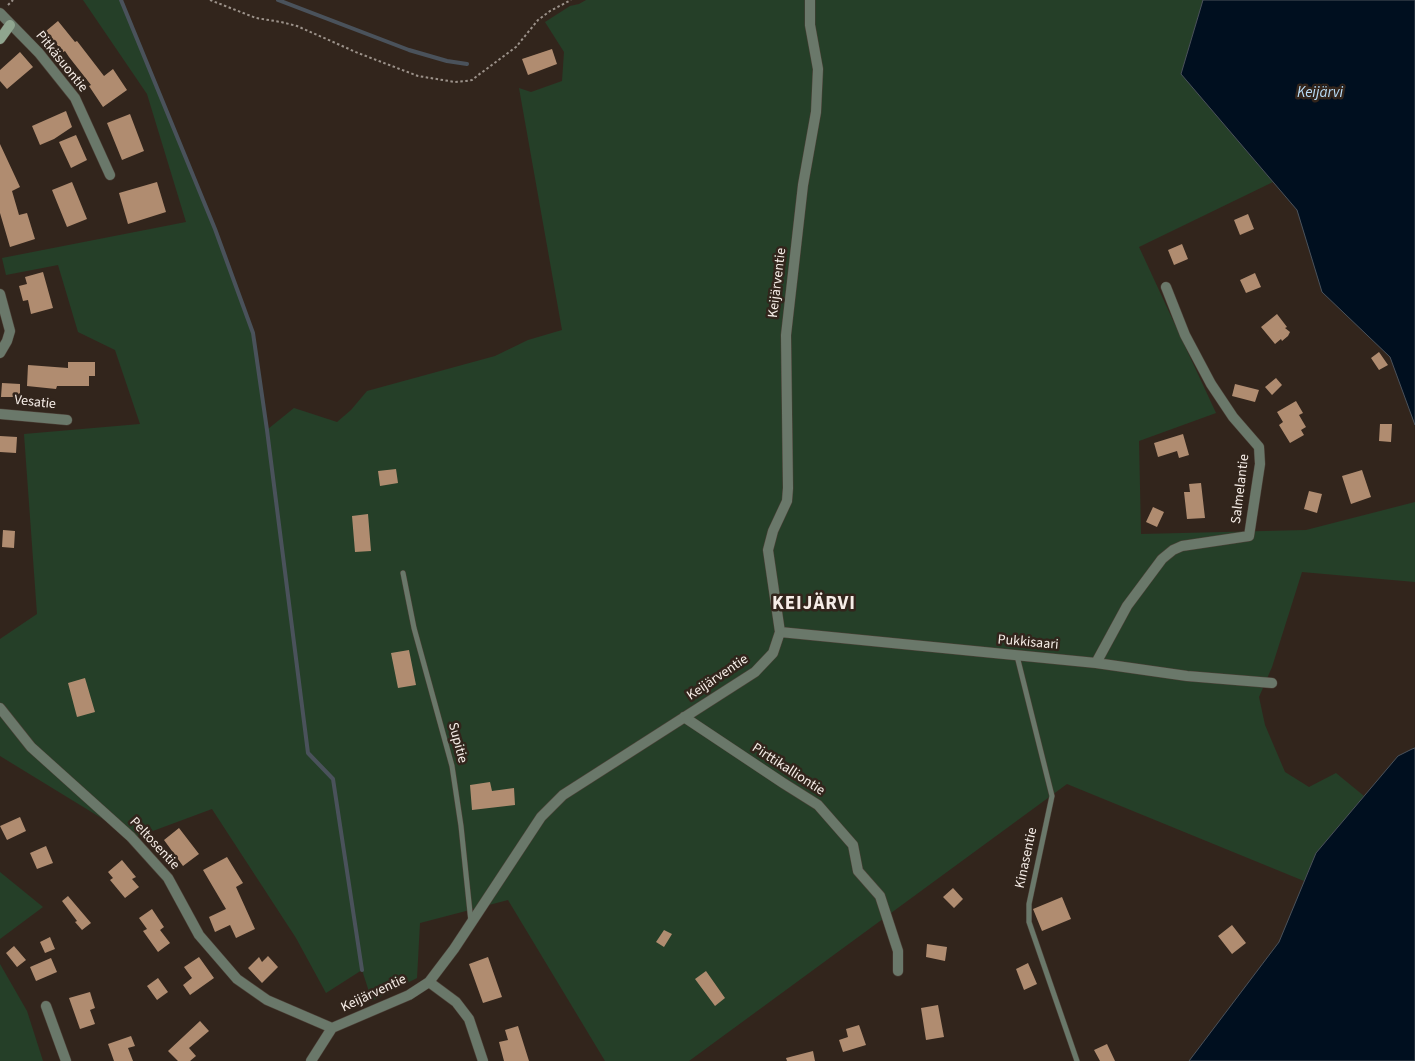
<!DOCTYPE html>
<html>
<head>
<meta charset="utf-8">
<style>
  body { margin:0 }
  canvas { display:block; background:#32251c }
</style>
</head>
<body>
<canvas width="1415" height="1061"></canvas>
<script>
const c = document.querySelector('canvas').getContext('2d');
c.lineJoin = 'round';
function paint(path, color) {
  c.fillStyle = color;
  c.fill(path, 'evenodd');
}
function shape(rows) {
  const path = new Path2D();
  for (const r of rows) {
    path.moveTo(r[0], r[1]);
    for (let i = 2; i < r.length; i += 2) path.lineTo(r[i], r[i + 1]);
  }
  return path;
}
function strokePath(path, color, width, dash) {
  c.strokeStyle = color;
  c.lineWidth = width;
  c.lineCap = dash ? 'butt' : 'round';
  c.setLineDash(dash || []);
  c.stroke(path);
}
function label(font, color, halo, rows, align = 'center') {
  c.font = font + ' "Source Sans 3",sans-serif';
  c.lineWidth = 5;
  c.setLineDash([]);
  c.textBaseline = 'middle';
  c.strokeStyle = halo;
  c.fillStyle = color;
  for (const [text, x, y, turn = 0] of rows) {
    c.save();
    c.translate(x, y);
    c.rotate((+turn || 0) * Math.PI / 180);
    c.textAlign = isNaN(turn) ? turn : align;
    if (halo) c.strokeText(text, 0, 0);
    c.fillText(text, 0, 0);
    c.restore();
  }
}
paint(shape([
  [83,0,121,0,215,229,253,333,268,429,294,408,337,422,351,410,367,391,495,356,528,340,562,330,519,88,531,92,562,81,564,52,545,22,570,6,579,4,586,0,1203,0,1181,74,1273,182,1139,247,1216,413,1139,441,1141,534,1306,530,1415,502,1415,582,1302,572,1272,667,1259,697,1265,725,1285,772,1309,787,1336,773,1364,796,1316,853,1304,881,1067,784,689,1061,605,1061,508,900,420,923,417,978,372,1001,362,970,326,993,296,938,212,809,134,838,0,756,0,639,37,614,24,434,140,424,115,350,78,332,58,265,6,275,2,258,186,222,147,94],
  [0,872,43,907,0,939],
  [0,964,27,1011,43,1061,0,1061]
]), '#253f28');
const water = shape([
  [1203,0,1415,0,1415,425,1390,357,1322,292,1297,210,1181,74,1203,0],
  [1415,748,1415,1061,1189,1061,1279,942,1316,853,1398,756,1412,749,1415,748]
]);
paint(water, '#000f1f');
strokePath(water, '#4a525b', 1);
strokePath(shape([
  [121,0,215,229,253,333,267,430,308,753,333,779,362,970],
  [278,0,409,50,447,61,467,64]
]), '#4a525b', 4);
paint(shape([
  [58,21,75,42,77,41,104,76,113,69,127,90,103,107,89,86,91,85,69,57,65,51,63,52,46,31],
  [552,49,557,64,528,75,522,59],
  [20,52,33,67,7,89,0,81,0,70],
  [66,111,72,127,54,139,40,145,32,126],
  [130,114,144,151,122,160,107,123],
  [76,135,87,160,71,168,59,142],
  [0,144,20,187,12,191,19,215,27,213,35,239,10,247,0,213],
  [72,182,87,219,67,227,52,190],
  [157,182,166,212,128,224,119,193],
  [1248,214,1254,229,1240,235,1234,220],
  [1182,244,1188,259,1174,265,1168,250],
  [43,272,53,308,31,314,28,300,23,301,19,286,27,284,25,277],
  [1255,273,1261,287,1246,293,1240,280],
  [1277,314,1287,327,1285,328,1290,332,1288,336,1282,341,1281,339,1275,344,1261,327],
  [1379,352,1388,365,1379,370,1371,358],
  [68,362,95,362,95,376,89,376,89,386,57,386,56,389,27,386,28,365,68,368],
  [1276,378,1282,385,1272,395,1265,387],
  [2,383,20,384,20,397,1,397],
  [1235,384,1259,390,1255,402,1232,396],
  [1296,401,1303,413,1299,415,1306,427,1301,430,1304,435,1290,443,1279,425,1283,422,1277,412],
  [1380,424,1392,424,1391,442,1379,441],
  [1183,434,1189,455,1179,458,1177,451,1158,457,1154,443],
  [0,436,17,437,16,453,0,452],
  [396,469,398,483,380,486,378,471],
  [1362,470,1371,497,1351,504,1342,476],
  [1201,483,1205,518,1187,519,1184,492,1190,492,1189,484],
  [1309,491,1322,494,1317,513,1304,509],
  [1153,507,1164,512,1157,527,1146,522],
  [368,514,371,551,355,552,352,516],
  [3,530,15,531,14,548,2,547],
  [409,650,416,685,398,688,391,653],
  [85,678,95,712,77,717,68,683],
  [490,782,492,791,514,788,515,805,472,810,470,785],
  [20,817,26,831,7,840,0,826],
  [179,828,199,854,183,866,164,840],
  [46,846,53,863,37,869,30,853],
  [227,857,243,883,236,887,255,929,236,938,230,925,215,932,209,917,226,909,203,870],
  [122,860,136,877,132,879,139,887,125,898,110,880,113,878,108,872],
  [953,888,963,899,954,908,943,897],
  [68,896,91,923,82,930,75,922,77,921,62,901],
  [1062,897,1071,919,1042,931,1033,909],
  [152,909,164,927,160,930,170,943,158,952,143,931,147,929,139,918],
  [1232,925,1246,943,1232,954,1218,936],
  [664,930,672,934,664,947,656,942],
  [50,937,55,949,45,953,40,942],
  [927,944,947,947,945,961,926,957],
  [14,946,26,960,17,967,6,953],
  [268,956,278,967,262,983,248,968,259,957,262,962],
  [199,957,214,978,190,995,183,985,192,978,184,967],
  [488,957,502,997,483,1003,469,964],
  [51,958,57,972,36,981,30,967],
  [1028,963,1037,984,1024,990,1016,969],
  [706,971,725,998,715,1006,695,979],
  [158,978,168,992,157,1000,147,986],
  [90,992,95,1008,90,1010,95,1024,80,1029,69,998],
  [938,1005,944,1037,926,1040,921,1008],
  [200,1021,209,1031,189,1048,196,1056,190,1061,178,1061,168,1051],
  [859,1025,866,1045,843,1052,839,1040,848,1037,846,1029],
  [518,1026,529,1061,504,1061,499,1042,508,1040,505,1030],
  [131,1036,135,1046,128,1048,133,1061,114,1061,108,1044],
  [1107,1044,1115,1061,1100,1061,1094,1050],
  [813,1051,815,1061,787,1061,786,1058]
]), '#b08c70');
const lane = shape([
  [403,573,414,628,452,766,461,826,471,922],
  [1017,656,1052,796,1029,904,1029,922,1077,1061]
]);
const street = shape([
  [0,13,39,53,75,98,110,175],
  [0,294,10,331,7,341,0,353],
  [0,414,67,420],
  [780,632,1096,663,1187,676,1272,683],
  [1096,663,1127,606,1162,559,1173,550,1182,546,1249,536,1260,464,1259,447,1233,417,1211,384,1185,335,1166,287],
  [0,708,31,747,131,837,168,878,199,935,237,979,267,1000,332,1028],
  [684,717,783,783,818,805,853,845,858,871,880,896,898,951,898,971],
  [429,982,456,1002,469,1019,483,1061],
  [46,1006,66,1061],
  [311,1061,332,1028,409,995,429,982,454,949,541,817,563,795,755,672,773,653,780,632,768,550,773,531,787,501,788,488,786,335,803,185,816,112,818,69,810,25,810,0]
]);
const secondary = shape([
  [0,39,10,25]
]);
strokePath(lane, '#4d4138', 6);
strokePath(street, '#4d4138', 11);
strokePath(secondary, '#4d4138', 11);
strokePath(shape([
  [210,0,256,18,281,22,297,26,358,53,418,76,455,82,466,81,472,80,477,76,516,47,538,20,550,11,571,0],
  [8,5,13,0]
]), '#9c928a', 2, [2.5, 2.5]);
strokePath(lane, '#6a786a', 5);
strokePath(street, '#6a786a', 10);
strokePath(secondary, '#8fa58f', 10);
label('14px', '#f6ede7', '#32251c', [
  ["Pitkäsuontie",61,62,51],
  ["Keijärventie",778,283,-83],
  ["Vesatie",35,403,6],
  ["Salmelantie",1241,489,-83],
  ["Pukkisaari",1028,643,5],
  ["Keijärventie",718,678,-34],
  ["Supitie",457,743,75],
  ["Pirttikalliontie",788,770,33],
  ["Peltosentie",154,844,47],
  ["Kinasentie",1027,858,-78],
  ["Keijärventie",374,994,-25]
]);
label('italic 15px', '#b9ddf8', '#32251c', [
  ["Keijärvi",1320,94]
]);
c.letterSpacing = '1px';
label('bold 19px', '#f6ede7', '#32251c', [
  ["KEIJÄRVI",814,605]
]);
c.letterSpacing = '0px';
</script>
</body>
</html>
